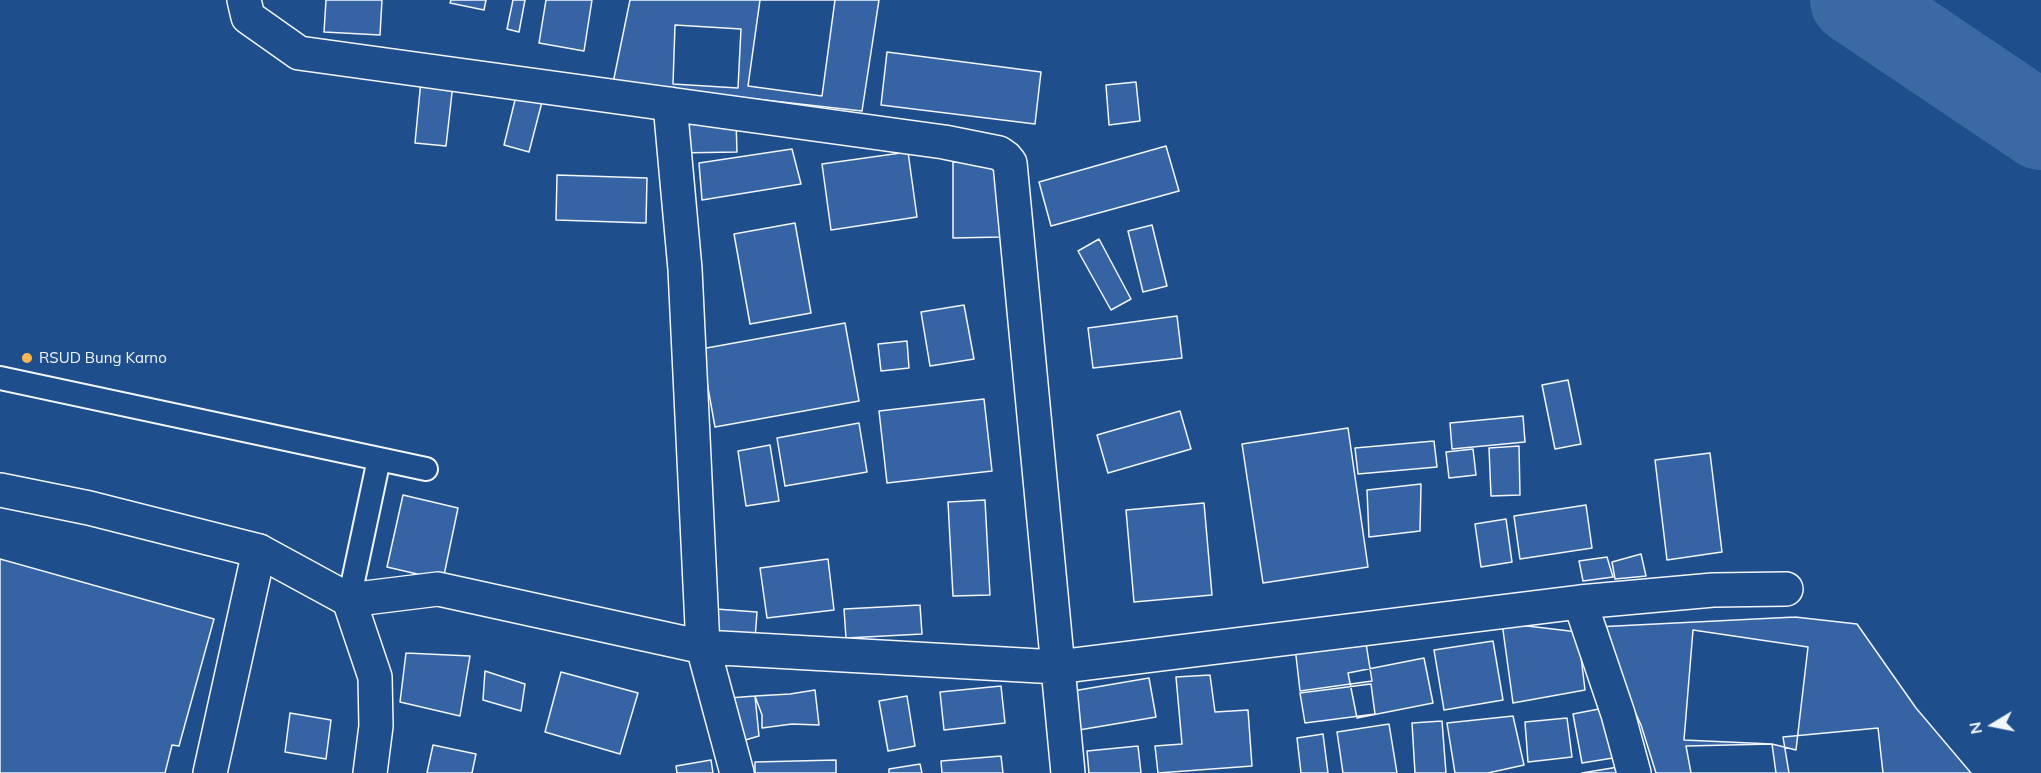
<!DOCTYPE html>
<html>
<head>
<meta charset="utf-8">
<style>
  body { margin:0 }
  #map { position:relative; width:2041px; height:773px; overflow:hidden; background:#1f4e8c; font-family:Mulish,sans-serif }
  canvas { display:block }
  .north { position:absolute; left:1963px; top:695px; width:60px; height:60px; -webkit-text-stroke:4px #1f4e8c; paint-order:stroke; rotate:260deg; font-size:16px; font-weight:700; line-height:24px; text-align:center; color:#f2f6ff }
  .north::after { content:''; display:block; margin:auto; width:21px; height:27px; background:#f2f6ff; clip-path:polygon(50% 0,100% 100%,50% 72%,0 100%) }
</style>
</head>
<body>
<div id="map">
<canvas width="2041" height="773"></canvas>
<div class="north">N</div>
</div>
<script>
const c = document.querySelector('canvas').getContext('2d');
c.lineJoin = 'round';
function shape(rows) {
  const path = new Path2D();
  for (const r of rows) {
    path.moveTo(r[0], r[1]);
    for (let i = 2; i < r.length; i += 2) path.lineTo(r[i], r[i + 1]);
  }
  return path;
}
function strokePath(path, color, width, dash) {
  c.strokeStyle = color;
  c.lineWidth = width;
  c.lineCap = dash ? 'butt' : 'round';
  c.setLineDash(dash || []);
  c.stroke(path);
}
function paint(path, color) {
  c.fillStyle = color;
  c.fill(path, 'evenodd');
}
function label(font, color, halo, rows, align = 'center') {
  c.font = font + ' Mulish,sans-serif';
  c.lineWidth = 4.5;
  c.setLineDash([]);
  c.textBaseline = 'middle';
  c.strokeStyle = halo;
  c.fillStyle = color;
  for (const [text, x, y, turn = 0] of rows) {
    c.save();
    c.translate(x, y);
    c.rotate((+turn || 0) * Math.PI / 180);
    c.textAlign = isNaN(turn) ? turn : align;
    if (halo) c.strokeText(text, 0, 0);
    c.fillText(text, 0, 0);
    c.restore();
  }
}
strokePath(shape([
  [1854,0,2041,126]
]), '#3b69a3', 88);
const building = shape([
  [326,0,382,0,380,35,324,32,326,0],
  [451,0,486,0,484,10,450,3,451,0],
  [513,0,525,0,519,32,507,29,513,0],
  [546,0,592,0,584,51,539,43,546,0],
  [630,0,879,0,862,111,613,83,630,0],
  [760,0,835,0,822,96,748,86,760,0],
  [675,25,741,29,738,88,673,84,675,25],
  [887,52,1041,72,1035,124,881,105,887,52],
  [421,80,453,84,446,146,415,143,421,80],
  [1136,82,1140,121,1109,125,1106,85,1136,82],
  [516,96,542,102,529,152,504,145,516,96],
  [736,119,737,152,676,153,675,120,736,119],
  [1166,146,1179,191,1051,226,1039,182,1166,146],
  [792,149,801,184,702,200,699,163,792,149],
  [908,152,917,217,831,230,822,164,908,152],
  [953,162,1001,163,1001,237,953,238,953,162],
  [557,175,647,178,646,223,556,220,557,175],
  [795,223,811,313,750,324,734,234,795,223],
  [1152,225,1167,286,1143,292,1128,231,1152,225],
  [1099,239,1131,299,1111,310,1078,251,1099,239],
  [964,305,974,359,930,366,921,312,964,305],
  [1177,316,1182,358,1093,368,1088,328,1177,316],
  [845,323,859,401,715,427,701,349,845,323],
  [907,341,909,368,881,371,878,344,907,341],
  [1568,380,1581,444,1555,449,1542,385,1568,380],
  [984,399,992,471,887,483,879,411,984,399],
  [1180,411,1191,449,1108,473,1097,435,1180,411],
  [1523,416,1525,442,1452,449,1450,423,1523,416],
  [859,423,867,472,785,486,777,438,859,423],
  [1348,428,1368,567,1263,583,1242,444,1348,428],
  [1434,441,1437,467,1358,474,1355,448,1434,441],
  [770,445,779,501,746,506,738,451,770,445],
  [1519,446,1520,495,1491,496,1489,448,1519,446],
  [1473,449,1476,475,1449,478,1446,452,1473,449],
  [1710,453,1722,552,1667,560,1655,460,1710,453],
  [1421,484,1420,531,1369,537,1367,490,1421,484],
  [403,495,458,508,443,580,387,567,403,495],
  [985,500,990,595,953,596,948,502,985,500],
  [1204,503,1212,595,1134,602,1126,510,1204,503],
  [1586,505,1592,548,1520,559,1514,516,1586,505],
  [1506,519,1512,562,1481,567,1475,524,1506,519],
  [1641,554,1646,576,1615,579,1612,562,1641,554],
  [1607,557,1613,577,1583,581,1579,561,1607,557],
  [0,559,214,619,179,746,172,745,165,773,0,773,0,559],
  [828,559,834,610,767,618,760,568,828,559],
  [920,605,922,634,846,638,844,609,920,605],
  [716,609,757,612,755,639,713,636,716,609],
  [1795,617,1857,624,1916,708,1971,773,1656,773,1641,725,1596,627,1795,617],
  [1502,623,1578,632,1585,690,1513,703,1502,623],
  [1693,630,1808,647,1796,750,1772,744,1684,740,1693,630],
  [1365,637,1372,681,1300,691,1295,647,1365,637],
  [1493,641,1503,700,1444,710,1434,650,1493,641],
  [406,653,470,656,460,716,400,702,406,653],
  [1424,658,1433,703,1357,718,1348,673,1424,658],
  [485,671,525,684,521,711,483,700,485,671],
  [561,672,638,693,620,754,545,732,561,672],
  [1210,675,1215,712,1248,710,1252,766,1158,773,1155,746,1182,744,1176,677,1210,675],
  [1149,678,1156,717,1079,730,1073,691,1149,678],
  [1371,684,1375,714,1305,723,1300,693,1371,684],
  [1001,686,1005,723,944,730,940,692,1001,686],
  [815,690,819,725,792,724,762,728,762,715,755,696,790,694,815,690],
  [755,696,759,736,735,743,729,698,755,696],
  [907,696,915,746,888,751,879,701,907,696],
  [1604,708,1613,758,1582,763,1573,714,1604,708],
  [290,713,331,720,326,759,285,752,290,713],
  [1513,716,1524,765,1488,773,1455,773,1447,723,1513,716],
  [1567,718,1572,757,1528,762,1525,722,1567,718],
  [1442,721,1446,773,1415,773,1412,723,1442,721],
  [1389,724,1397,773,1343,773,1337,732,1389,724],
  [1878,728,1883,773,1789,773,1783,737,1878,728],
  [1323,734,1328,773,1301,773,1297,738,1323,734],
  [1772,744,1776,773,1691,773,1686,746,1772,744],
  [433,745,476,754,472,773,427,773,433,745],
  [1138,746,1141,773,1089,773,1087,751,1138,746],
  [1001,756,1003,773,942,773,941,761,1001,756],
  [711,760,713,773,677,773,676,766,711,760],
  [836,760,836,773,755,773,755,762,836,760],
  [920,764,922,773,889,773,889,769,920,764],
  [1618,767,1619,773,1582,773,1618,767]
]);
paint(building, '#3563a3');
strokePath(building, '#f2f6ff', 1.5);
const lane = shape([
  [0,378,426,469],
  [349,600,379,459]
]);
const street = shape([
  [244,0,248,17,299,53,944,142,999,153,1006,158,1010,163,1068,773],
  [670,104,685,269,703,647,1057,667,1580,602,1713,590,1786,589],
  [349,600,438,589,703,647,737,773],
  [1580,602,1618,714,1634,773],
  [210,773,259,551]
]);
const secondary = shape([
  [0,490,89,508,259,551,349,600,375,677,376,726,370,773]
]);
strokePath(lane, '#f2f6ff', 26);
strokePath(street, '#f2f6ff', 36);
strokePath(secondary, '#f2f6ff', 36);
strokePath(lane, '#1f4e8c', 22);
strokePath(street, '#1f4e8c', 33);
strokePath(secondary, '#1f4e8c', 33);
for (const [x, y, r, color] of [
  [27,358,6,"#ffb74d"]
]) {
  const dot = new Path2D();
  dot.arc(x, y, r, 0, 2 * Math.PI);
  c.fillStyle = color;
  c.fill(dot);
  strokePath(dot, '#1f4e8c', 2);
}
label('15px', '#f2f6ff', '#1f4e8c', [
  ["RSUD Bung Karno",39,358]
], 'left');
</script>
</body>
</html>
